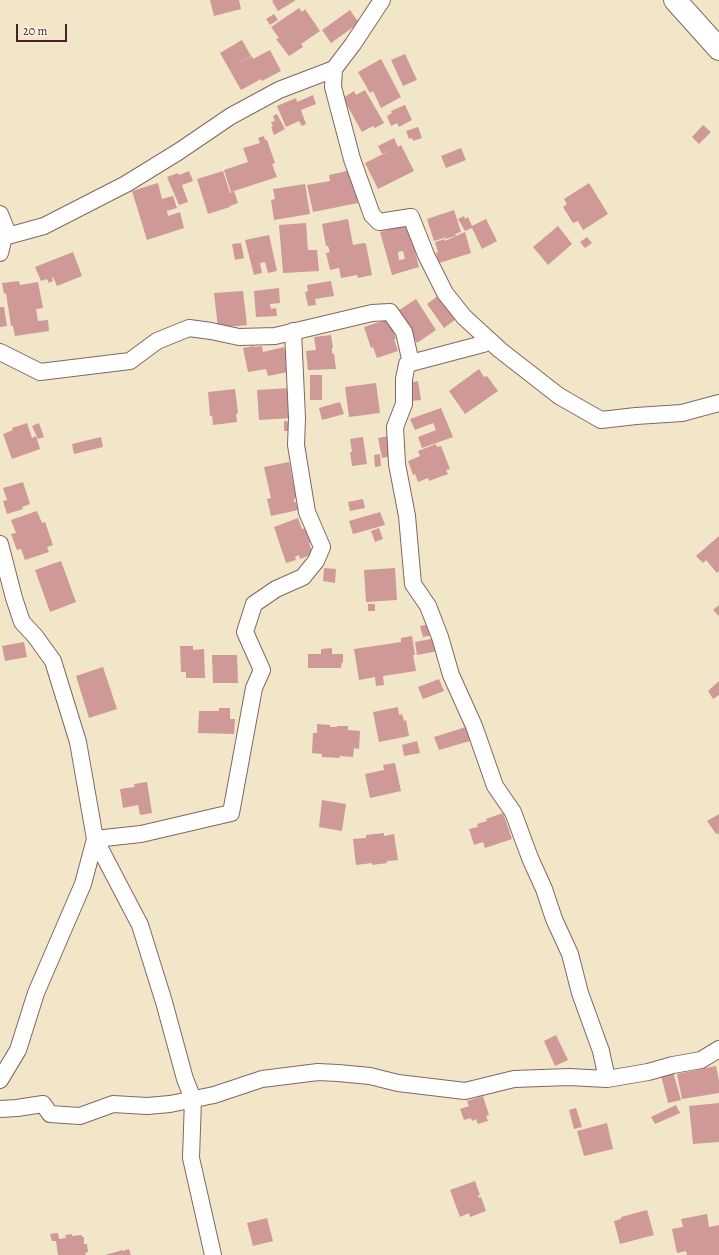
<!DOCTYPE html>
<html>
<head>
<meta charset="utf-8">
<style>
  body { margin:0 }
  #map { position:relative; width:719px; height:1255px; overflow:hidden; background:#f2e6c9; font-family:Alegreya,serif }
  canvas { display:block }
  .scale { position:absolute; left:16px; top:24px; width:51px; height:18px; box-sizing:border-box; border:2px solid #4a1f2b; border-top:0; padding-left:5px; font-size:12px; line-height:14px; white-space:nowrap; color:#4a1f2b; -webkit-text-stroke:3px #fcf5e5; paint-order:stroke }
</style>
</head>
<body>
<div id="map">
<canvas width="719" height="1255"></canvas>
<div class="scale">20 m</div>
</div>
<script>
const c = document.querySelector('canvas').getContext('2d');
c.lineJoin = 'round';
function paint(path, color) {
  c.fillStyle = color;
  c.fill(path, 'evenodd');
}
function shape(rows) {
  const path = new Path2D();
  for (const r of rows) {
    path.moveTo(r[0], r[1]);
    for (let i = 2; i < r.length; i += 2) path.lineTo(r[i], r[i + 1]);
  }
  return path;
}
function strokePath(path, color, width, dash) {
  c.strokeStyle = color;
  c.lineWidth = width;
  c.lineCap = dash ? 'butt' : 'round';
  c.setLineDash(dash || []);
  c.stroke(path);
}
paint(shape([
  [210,0,239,0,241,9,214,16],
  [274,0,296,0,278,11,272,1],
  [299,8,302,12,305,9,320,31,301,44,303,47,289,56,276,39,279,38,271,27],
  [350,10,359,23,331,43,322,30],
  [274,14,278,20,270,25,266,19],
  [242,40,251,56,234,66,252,56,253,59,270,50,281,71,262,81,261,79,241,90,220,53],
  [405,54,417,80,403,86,391,60],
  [381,59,401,97,381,108,373,91,370,93,358,72],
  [365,90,384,123,375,128,373,126,362,132,343,98,354,91,356,95],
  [313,95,316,104,301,110,306,124,302,126,299,121,286,127,277,106,296,98,297,102],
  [405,105,412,120,399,127,397,123,391,126,387,116,392,113,391,111],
  [277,114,285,129,274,135,271,127,273,126,271,122,275,121,273,116],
  [703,125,711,132,699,144,692,137],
  [418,127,422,138,413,141,412,138,409,139,406,131],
  [264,136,265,140,267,140,275,163,272,164,277,177,231,192,224,170,248,162,243,148,260,143,258,138],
  [394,138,398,147,401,145,414,171,378,189,365,163,393,149,382,154,378,146],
  [461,148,466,160,446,168,441,156],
  [351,170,358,203,313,212,307,185,330,181,329,175],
  [189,171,193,181,182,185,188,202,179,205,167,177,178,173,179,175],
  [223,171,230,193,234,191,238,203,230,206,230,207,208,214,197,179],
  [158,183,162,199,173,196,177,208,167,211,168,216,180,212,184,228,147,240,132,191],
  [589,183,608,214,583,230,578,221,573,223,563,207,567,204,564,199],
  [305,184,310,214,274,220,271,200,275,199,273,189],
  [454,210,461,232,455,234,456,236,445,239,444,235,444,238,434,241,427,219],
  [464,216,465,219,468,217,472,226,486,219,497,241,482,249,472,228,465,231,458,219],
  [348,219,353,245,364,243,366,244,372,275,358,278,357,275,341,278,339,268,330,270,326,253,330,252,328,246,326,246,322,224],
  [306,223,308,250,317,250,319,271,283,273,279,225],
  [408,224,419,267,392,275,380,232],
  [403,251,405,259,399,260,398,252],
  [558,226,572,244,548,265,533,247],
  [465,232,471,253,439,263,436,253,438,252,435,242,445,239,445,241],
  [269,235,277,271,268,273,265,262,260,263,262,273,254,275,245,240],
  [587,237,592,243,585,248,580,242],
  [241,243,244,258,235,260,232,244],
  [73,252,82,276,57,286,53,277,52,277,53,281,49,283,47,279,41,281,35,267],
  [19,281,20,285,38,282,43,308,36,309,38,321,48,320,49,331,15,336,13,326,11,326,6,293,4,294,2,283],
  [331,281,334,296,315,299,316,305,308,306,305,292,308,291,307,285],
  [279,288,280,303,270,304,271,309,276,308,277,316,256,317,254,291],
  [243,291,247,325,218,328,214,293],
  [439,295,456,319,444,328,427,304],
  [416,299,436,330,417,343,396,312],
  [0,307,4,307,7,326,0,327],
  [389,319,396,339,394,339,398,351,377,358,373,347,371,348,364,327],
  [331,335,333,348,332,348,332,354,334,353,336,369,308,370,306,351,316,350,314,337],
  [254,346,254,347,262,346,263,352,284,347,286,356,290,355,293,371,268,376,266,369,248,372,243,348],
  [479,369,484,377,487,376,498,391,465,414,449,391],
  [310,375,322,375,322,400,310,400],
  [418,381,421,400,411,401,409,383],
  [376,383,380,413,349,417,345,387],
  [290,388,292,418,259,420,257,390],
  [235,389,238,413,236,414,237,422,213,425,212,416,210,416,208,392],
  [340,402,344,414,322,420,319,408],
  [441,408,453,437,422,448,418,437,436,430,433,423,415,430,410,419],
  [284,421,290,422,290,431,284,431],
  [27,423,32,438,36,436,40,449,12,459,3,434,13,430,12,428],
  [39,423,44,437,38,439,32,426],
  [388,436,392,456,382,458,378,438],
  [101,437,103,447,74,454,72,444],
  [363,437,367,464,352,466,350,452,352,452,350,439],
  [436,444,437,447,441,446,450,469,446,470,448,474,429,481,428,478,418,482,415,474,413,475,408,461,420,456,418,451],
  [380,454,381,466,375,467,374,455],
  [289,462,296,498,294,499,294,502,296,502,298,510,271,516,267,499,271,498,264,467],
  [23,482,30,504,22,507,23,509,7,514,3,501,7,500,3,488],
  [363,499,365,508,350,511,348,502],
  [37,511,42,523,45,522,53,545,47,547,49,552,25,560,21,549,17,550,11,534,16,533,11,520],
  [380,512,385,525,353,534,349,521],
  [298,518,302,529,306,528,311,543,309,543,313,554,300,559,299,555,295,557,296,560,286,563,274,527],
  [379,528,383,539,375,542,371,531],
  [719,536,719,571,717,573,706,560,703,563,696,556],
  [61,561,76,602,50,612,35,570],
  [324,568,336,569,335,583,323,581],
  [395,568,397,600,366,602,364,570],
  [368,604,375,604,375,611,368,611],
  [719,605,719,616,713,610],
  [431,624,433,635,423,637,420,626],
  [412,636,415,655,413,655,416,671,383,676,384,685,376,686,375,677,359,680,354,649,401,642,401,638],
  [436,638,438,651,417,655,415,642],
  [24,642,27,657,5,661,2,646],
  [180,646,193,646,193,650,204,649,205,678,186,678,186,672,181,672],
  [332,648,332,654,343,654,343,663,342,662,341,668,308,668,308,654,321,654,321,649],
  [212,655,237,655,238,683,213,683],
  [103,667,117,709,89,718,76,676],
  [439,679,444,691,423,699,418,687],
  [719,681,719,695,713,699,708,691],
  [398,707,399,715,402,714,404,721,406,720,409,736,379,742,373,712],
  [219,708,230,708,230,719,235,719,234,734,198,733,199,711,219,711],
  [317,724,330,725,330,727,337,727,337,726,348,726,348,730,360,731,359,749,354,748,353,757,340,756,339,758,322,757,322,754,312,753,313,733,317,733],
  [466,727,470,741,439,750,434,737],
  [417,741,420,753,404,756,402,745],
  [395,763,401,791,370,798,365,774,384,770,383,765],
  [147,782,152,813,140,815,138,805,123,808,120,789,135,787,134,784],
  [322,800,346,804,342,831,319,827],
  [503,813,512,839,485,848,483,842,474,845,469,829,478,827,477,824,487,821,486,819],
  [719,814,719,836,718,833,716,834,707,821],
  [384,833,384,836,394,834,398,860,387,861,387,863,372,865,372,863,356,865,353,839,366,838,366,835],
  [556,1035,568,1060,555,1066,544,1041],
  [716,1066,719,1081,719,1093,682,1099,677,1074],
  [673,1072,681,1100,668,1103,661,1075],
  [483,1096,489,1115,486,1116,488,1121,478,1124,476,1119,472,1121,471,1118,464,1120,460,1109,469,1106,467,1101],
  [719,1103,719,1142,693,1144,689,1106],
  [676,1105,680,1113,655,1124,651,1117],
  [576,1108,582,1127,574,1129,569,1110],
  [607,1123,613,1149,584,1156,577,1131],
  [475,1181,480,1195,478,1195,479,1198,481,1197,486,1211,470,1217,469,1213,460,1217,450,1190],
  [647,1210,654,1235,620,1244,614,1221,621,1219,621,1217],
  [707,1214,709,1227,719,1225,719,1255,687,1255,686,1251,677,1253,672,1229,683,1227,681,1219],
  [267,1218,273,1241,253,1246,247,1223],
  [58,1233,59,1239,66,1238,65,1235,72,1234,72,1236,82,1235,82,1237,84,1237,84,1244,87,1244,88,1252,85,1253,86,1255,58,1255,56,1241,52,1241,50,1234],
  [129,1249,131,1255,105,1255,123,1250,123,1251]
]), '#ce9996');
const street = shape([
  [382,0,353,44,334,69,333,87,352,159,372,215,379,222,411,217,426,255,445,293,464,317,500,350,559,396,601,420,636,416,682,413,719,403],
  [0,214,6,229,0,253],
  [4,237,44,226,126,184,178,152,231,116,279,90,334,69],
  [489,340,483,344,407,364,404,379,404,404,395,427,397,464,407,516,413,584,428,606,440,637,451,675,474,726,495,786,513,812,530,858,544,889,554,919,570,954,580,993,601,1051,607,1079],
  [0,352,40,372,130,361,157,341,189,328,211,331,239,337,275,336,372,313,390,312,404,332,411,363],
  [0,544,14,598,22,622,35,636,53,661,78,742,95,839,140,925,164,1002,185,1079,193,1099,191,1158,213,1255],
  [0,1080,18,1050,36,993,83,884,95,839,141,834,231,813,254,688,262,670,245,632,254,604,276,589,303,577,316,561,322,547,307,512,296,445,297,418,293,331],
  [0,1109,17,1108,43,1104,50,1114,80,1116,113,1104,147,1106,170,1104,214,1095,262,1079,318,1072,338,1073,370,1076,398,1083,465,1091,514,1079,569,1077,607,1079,648,1072,673,1065,701,1060,719,1049]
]);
const secondary = shape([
  [675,0,719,49]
]);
strokePath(street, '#856562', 18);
strokePath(secondary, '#856562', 24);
strokePath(street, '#fff', 16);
strokePath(secondary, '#fff', 22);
</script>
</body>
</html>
